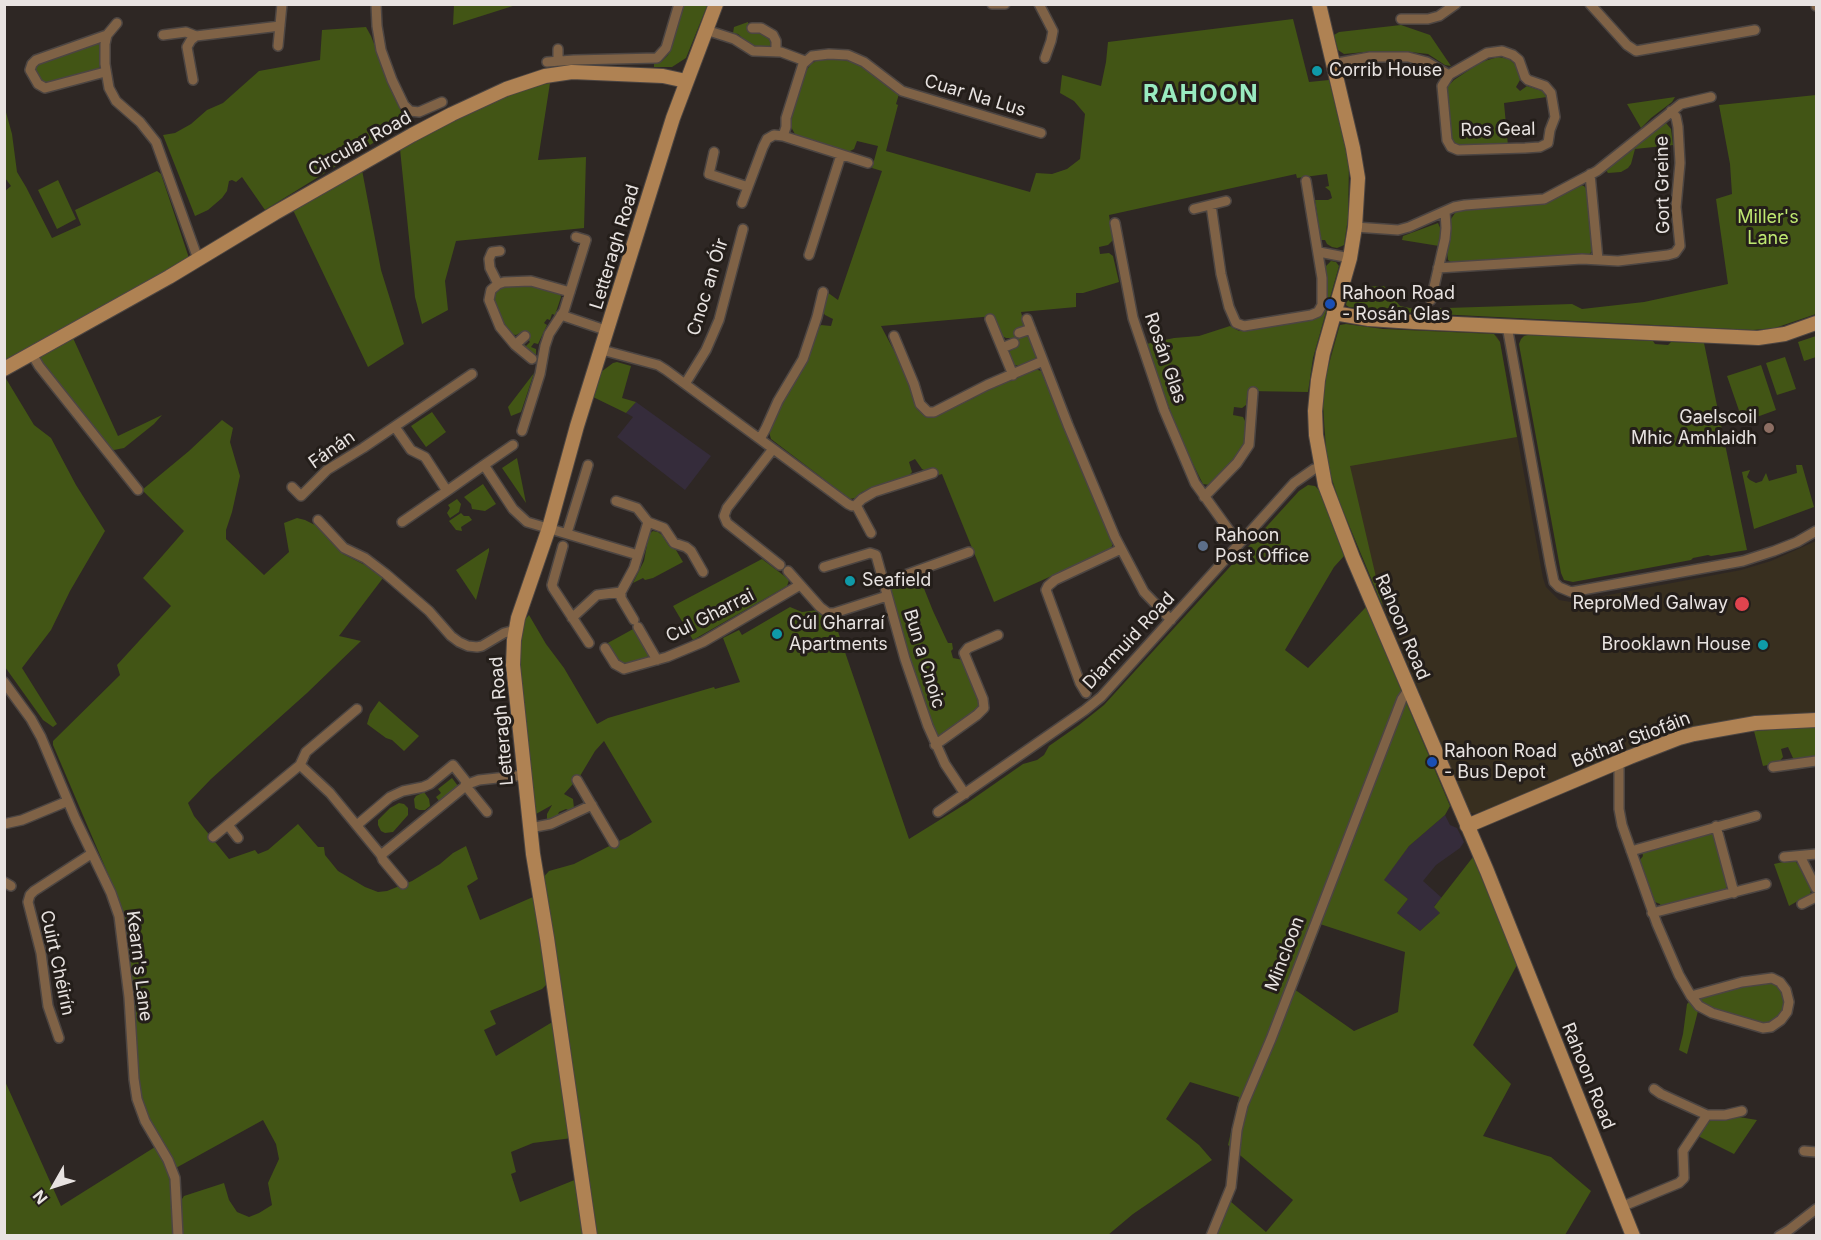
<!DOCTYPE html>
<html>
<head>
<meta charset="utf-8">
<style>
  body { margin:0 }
  #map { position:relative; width:1821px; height:1240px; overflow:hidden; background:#2e2724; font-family:Inter,sans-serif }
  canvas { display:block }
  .frame { position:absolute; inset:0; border:6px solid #e8e3e1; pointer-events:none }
  .north { position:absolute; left:24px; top:1156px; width:60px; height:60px; -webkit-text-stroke:4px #241e1a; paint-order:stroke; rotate:231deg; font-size:16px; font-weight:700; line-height:24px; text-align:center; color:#e8e3e1 }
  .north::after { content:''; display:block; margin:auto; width:21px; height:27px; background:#e8e3e1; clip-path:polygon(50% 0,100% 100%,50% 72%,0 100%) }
</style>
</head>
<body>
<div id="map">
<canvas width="1821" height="1240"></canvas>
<div class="frame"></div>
<div class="north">N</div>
</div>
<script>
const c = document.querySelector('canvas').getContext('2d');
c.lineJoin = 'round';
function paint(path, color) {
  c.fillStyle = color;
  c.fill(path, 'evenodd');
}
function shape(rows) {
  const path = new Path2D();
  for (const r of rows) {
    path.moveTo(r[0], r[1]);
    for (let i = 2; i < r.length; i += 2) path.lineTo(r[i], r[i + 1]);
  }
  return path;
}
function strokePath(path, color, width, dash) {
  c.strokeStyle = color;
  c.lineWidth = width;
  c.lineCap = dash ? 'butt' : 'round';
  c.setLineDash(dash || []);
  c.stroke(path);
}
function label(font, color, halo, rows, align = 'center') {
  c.font = font + ' Inter,sans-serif';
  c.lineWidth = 6;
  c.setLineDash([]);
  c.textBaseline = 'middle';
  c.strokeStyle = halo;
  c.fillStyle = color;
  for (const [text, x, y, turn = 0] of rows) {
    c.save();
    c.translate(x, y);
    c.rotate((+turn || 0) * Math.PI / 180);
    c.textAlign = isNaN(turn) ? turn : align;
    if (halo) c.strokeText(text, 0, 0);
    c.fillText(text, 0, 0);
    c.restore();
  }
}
paint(shape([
  [1346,324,1383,329,1491,333,1497,336,1500,342,1543,578,1546,587,1559,600,1571,602,1741,570,1771,561,1816,541,1816,712,1719,722,1678,732,1477,814,1470,813,1339,501,1329,470,1324,428,1324,389,1330,357,1339,328,1340,325]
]), '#382f1f');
paint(shape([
  [636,402,711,456,685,490,617,437,633,417,626,413],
  [1445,815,1450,825,1457,828,1464,842,1460,848,1436,865,1423,881,1442,898,1434,906,1440,913,1420,931,1397,913,1408,899,1383,880,1409,846]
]), '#352c3b');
paint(shape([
  [454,5,516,4,516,5,453,25],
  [683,5,707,5,707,6,686,58,672,67,654,67,654,63,662,61,668,55],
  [1293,19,1309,82,1329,80,1349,163,1348,218,1344,245,1342,246,1337,248,1332,247,1327,244,1325,240,1321,240,1315,200,1328,200,1332,198,1330,191,1325,187,1329,186,1327,174,1297,178,1296,174,1109,215,1113,240,1108,245,1099,247,1100,254,1109,253,1113,256,1119,282,1083,293,1076,293,1076,307,1021,312,1024,323,1022,328,1031,339,1037,356,1034,360,1020,366,1014,365,1009,356,1010,351,1017,345,1015,338,1006,338,1002,336,994,316,881,326,902,366,918,410,929,417,935,416,974,398,984,391,1028,372,1035,369,1041,371,1112,540,1112,546,1109,550,994,602,942,474,939,475,935,469,926,471,922,469,915,459,909,462,912,472,907,478,862,492,855,498,850,499,771,439,769,432,779,406,817,330,821,325,831,326,833,319,825,315,823,312,827,292,838,300,882,171,872,168,878,146,857,141,854,149,848,152,796,136,790,125,790,118,806,71,811,64,819,59,832,58,858,63,875,75,899,94,896,104,898,105,886,151,1030,192,1036,173,1052,174,1067,169,1080,159,1085,114,1074,101,1060,93,1062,75,1101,86,1106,62,1108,42],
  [748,22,750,32,761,33,771,40,772,45,764,48,756,47,748,43,738,34,733,33,734,27],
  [1401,25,1430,35,1451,66,1445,65,1428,54,1401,51,1376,51,1344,54,1338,50,1334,35,1339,32],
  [366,27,371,36,396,101,407,122,265,210,242,177,236,182,232,180,229,181,227,191,222,198,208,210,195,216,163,135,175,133,191,124,207,110,223,103,259,71,320,60,322,30],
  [97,42,101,47,101,65,98,70,47,84,42,83,34,71,37,64],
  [1498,57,1509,59,1516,65,1520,80,1516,87,1520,91,1527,86,1542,91,1547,97,1504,103,1508,146,1462,147,1457,145,1452,140,1445,92,1448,86,1454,80,1481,62],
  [550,83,538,160,586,157,584,228,456,241,445,281,448,310,422,324,415,297,400,149,485,105,526,88],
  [1816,95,1816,314,1775,328,1753,330,1398,312,1349,307,1346,305,1350,287,1384,286,1400,306,1415,309,1572,304,1582,309,1644,302,1728,284,1716,199,1732,194,1730,164,1719,105],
  [1675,97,1672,102,1651,118,1641,128,1627,104],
  [4,105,12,134,17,172,26,187,52,238,81,225,75,210,157,171,161,174,188,255,188,260,5,363,4,192,11,186,5,178],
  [1666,123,1671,129,1673,145,1635,149,1631,164,1628,168,1621,172,1608,173,1606,170,1636,147,1659,126],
  [362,170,381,270,404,344,368,367,293,210],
  [58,180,76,219,57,229,38,190],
  [1580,185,1584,186,1588,191,1592,251,1588,256,1452,263,1448,260,1447,252,1451,219,1455,213,1460,210,1541,204,1558,197],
  [1438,223,1441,230,1439,246,1402,240,1403,236],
  [1331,261,1336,262,1339,266,1313,358,1308,392,1248,391,1246,405,1242,408,1234,407,1233,415,1243,417,1246,423,1245,444,1241,451,1210,485,1203,484,1181,440,1146,344,1174,338,1199,336,1230,326,1239,331,1314,318,1326,306,1327,294,1325,267],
  [531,284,560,293,561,297,555,315,552,314,550,320,547,319,544,323,547,325,538,344,534,343,531,347,536,349,536,354,534,355,522,346,523,343,526,346,530,342,522,332,516,335,510,334,506,330,493,299,494,292,502,286],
  [1346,324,1383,329,1494,334,1500,342,1517,437,1350,466,1383,607,1339,501,1329,470,1326,449,1323,405,1326,375,1339,328,1340,325],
  [1528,335,1653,341,1655,344,1668,345,1671,342,1704,343,1747,550,1711,556,1708,555,1693,558,1691,560,1573,582,1564,580,1561,573,1520,350,1519,344,1521,339,1524,336],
  [1816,336,1816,357,1804,361,1798,342],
  [73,338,118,436,162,415,154,424,124,448,114,450,110,449,40,362,41,355],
  [1785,357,1796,389,1777,395,1766,363],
  [617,362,631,366,622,398,636,402,626,413,591,396,601,372,613,363],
  [1761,365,1776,410,1743,422,1727,376],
  [534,373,521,412,511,416,508,407],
  [5,377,34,425,51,438,76,485,105,531,70,591,51,630,22,668,57,724,53,727,43,720,5,667],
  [432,412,446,432,426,447,411,426],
  [222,420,233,428,230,442,240,476,232,512,226,530,226,539,264,575,289,552,284,523,297,518,305,520,319,527,343,554,365,565,383,578,339,636,361,641,307,693,211,779,188,803,194,816,229,859,255,850,258,854,268,850,298,824,318,847,324,847,325,855,338,871,365,887,378,892,387,891,412,881,440,864,453,853,466,846,478,879,467,886,480,920,533,897,539,916,544,943,541,948,547,984,542,989,490,1011,496,1024,484,1030,496,1056,554,1021,572,1138,533,1143,511,1152,516,1172,511,1174,520,1202,577,1179,585,1235,182,1235,180,1202,184,1196,224,1183,229,1200,237,1212,249,1217,259,1213,272,1205,268,1183,279,1159,276,1144,263,1120,174,1169,144,1113,137,1086,132,995,124,916,114,888,53,745,53,741,120,675,117,665,171,606,143,578,184,531,142,490,189,451],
  [517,458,526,503,502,468],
  [1796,465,1802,465,1814,507,1754,529,1742,472,1750,470,1747,477,1750,480,1756,483,1762,481,1766,473,1769,481,1797,473],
  [483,484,496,504,485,511,472,509,471,504,464,497],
  [1308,485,1315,486,1319,490,1344,556,1334,567,1285,650,1308,668,1366,607,1450,806,1445,815,1409,846,1384,880,1408,899,1397,913,1420,931,1440,913,1434,907,1473,857,1517,965,1473,1045,1511,1084,1483,1136,1551,1157,1591,1191,1565,1235,1205,1235,1215,1220,1223,1195,1266,1232,1293,1200,1228,1145,1239,1097,1190,1082,1166,1119,1199,1145,1212,1160,1133,1214,1108,1235,593,1235,540,881,549,871,574,864,629,836,652,822,604,741,595,751,580,776,564,794,573,799,574,808,570,811,566,809,559,812,557,817,547,821,547,814,552,805,536,814,529,779,519,690,520,625,529,615,546,644,564,668,597,724,608,718,714,687,715,689,740,682,723,638,739,630,742,635,790,607,802,612,818,610,827,621,834,620,909,839,967,803,1023,764,1037,760,1044,755,1049,746,1079,725,1104,705,1299,491],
  [1320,924,1405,952,1398,1012,1354,1031,1294,989,1309,958],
  [457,499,461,504,459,512,450,518,447,513,450,508,448,505],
  [461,513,464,516,469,516,472,520,461,527,462,531,456,530,449,521],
  [653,531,658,532,662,535,669,546,676,550,683,562,653,578,645,580,643,578,633,583,644,561,649,534],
  [489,548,489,551,476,600,456,570],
  [762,559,787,578,789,580,787,586,693,640,673,606],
  [920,572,923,574,923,586,933,611,946,639,948,643,952,643,953,649,951,651,953,658,963,660,980,703,975,712,943,735,938,735,935,733,908,656,889,591,891,586,897,582],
  [635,628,649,652,648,656,647,659,624,665,614,659,606,644],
  [379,701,419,736,404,751,392,740,386,738,367,724,370,714],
  [1816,727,1816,757,1796,760,1793,758,1788,747,1781,749,1783,757,1778,763,1763,766,1754,731],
  [452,778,458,786,439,801,436,797,441,793,438,789],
  [424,792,429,799,430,806,425,810,419,810,415,808,414,799,416,796],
  [399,803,404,804,408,808,408,815,393,832,385,833,381,831,378,825,378,820,390,808],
  [1710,832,1714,834,1723,862,1727,886,1725,890,1661,907,1660,904,1655,902,1640,860,1643,856,1642,852],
  [1792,860,1796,862,1800,868,1811,890,1810,894,1789,906,1774,864],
  [1770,981,1776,984,1784,994,1785,1001,1782,1011,1778,1018,1767,1024,1714,1010,1700,1002,1701,998,1706,996],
  [1689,1002,1698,1011,1687,1054,1679,1050,1683,1034,1687,1004],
  [4,1079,61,1206,155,1147,164,1161,170,1180,174,1235,5,1235],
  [1739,1117,1757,1120,1734,1154,1698,1136,1711,1119]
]), '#425515');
const street = shape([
  [376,4,377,26,381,50,392,80,404,105,410,111,419,112,442,102],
  [992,4,1005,4],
  [1039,4,1053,31,1051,41,1045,58],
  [1590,4,1627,45,1636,51,1755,30],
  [1816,4,1816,6],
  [1401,19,1428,19,1439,16,1456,4],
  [117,23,107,35,105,44,105,64,109,88,116,101,140,122,156,142,198,259],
  [752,28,761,28,773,35,776,41,776,51],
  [706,30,734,39,753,51,781,52,805,61],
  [163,35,186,32,196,36],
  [278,46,282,4],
  [558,49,558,61],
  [1502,51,1513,55,1519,60,1525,77,1528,80,1545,86,1551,93,1555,117,1550,130,1548,143,1540,147,1525,148,1458,150,1451,147,1447,140,1442,86,1449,75,1452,73,1487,53,1502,51],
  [547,62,574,60,657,58,666,48,679,4],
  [1332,64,1370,57,1408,57,1427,62,1449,75],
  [105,72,45,88,38,84,30,70,32,64,36,60,107,35],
  [193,80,187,47,191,40,196,36,280,26],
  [783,136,786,127,786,118,803,64,812,56,829,54,848,55,864,62,902,91,1041,133],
  [714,152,709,174,748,187],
  [1590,174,1598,260],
  [742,203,763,147,767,139,774,135,783,136,868,163],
  [1211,205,1221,274,1229,307,1236,323,1244,326,1311,315,1318,312,1322,305,1322,278,1306,181],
  [1194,209,1226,201],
  [1115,223,1133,318,1164,410,1195,483,1239,544],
  [1355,227,1398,230,1409,227,1454,207,1465,205,1544,199,1597,171,1681,104,1711,97],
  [1319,252,1350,258],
  [809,255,841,155],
  [1438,268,1582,259,1618,261,1668,255,1675,253,1680,246,1676,207,1680,163,1678,127,1676,117,1671,111],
  [498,284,490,268,489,259,492,252,500,251],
  [1431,300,1445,239,1446,228,1445,211],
  [561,315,608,331],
  [990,319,1013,375],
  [1027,319,1068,425,1115,537,1144,592,1171,620],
  [1507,326,1550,563,1554,582,1559,587,1571,592,1743,561,1774,551,1797,542,1816,531],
  [1019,333,1031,329],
  [894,336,914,384,920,404,928,412,934,412,987,385,1043,361],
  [515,345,525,336],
  [1002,348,1014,343],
  [602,350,658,365,666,370,848,504,852,506,856,505,871,533],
  [32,354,39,366,138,490],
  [532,359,515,345,500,327,489,300,491,290,498,284,504,282,531,281,570,292],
  [685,384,706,350,719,320,743,229],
  [395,427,411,450,425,457,447,491,484,465,513,509,527,522,638,555,634,568,621,592,597,595,572,618],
  [522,431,540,374,545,346,549,334,564,311,586,240,576,237],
  [760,439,766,428,778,401,803,359,817,317,823,292],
  [773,449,727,508,724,516,727,523,780,565],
  [484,465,513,445],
  [292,487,301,496,327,470,363,448,472,374],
  [1204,497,1237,463,1249,445,1253,392],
  [616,501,637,508,648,522],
  [856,505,862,499,874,492,933,473],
  [318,520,344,548,365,558,386,574,429,611,451,636,459,642,468,646,477,647,482,646,504,633,515,630],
  [402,522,447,491],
  [567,533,588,465],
  [563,546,552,585,553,588,589,643],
  [638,555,648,522,664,528,674,543,686,547,691,551,703,572],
  [824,567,870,553,876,555,905,659,928,726,945,764,965,794],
  [788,571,820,607,828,613,834,613,887,596],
  [883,583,969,552],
  [621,592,621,598,634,620],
  [638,627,657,660],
  [605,648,615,664,624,669,667,657,703,642,800,585],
  [4,682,31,719,41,737,75,818,111,893,119,916,129,997,134,1079,137,1099,145,1121,168,1160,175,1178,178,1236],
  [1086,693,1080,683,1046,590,1048,586,1055,580,1121,549],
  [935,745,977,715,984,708,983,699,964,653,968,648,998,635],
  [1619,762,1619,809,1622,825,1657,924,1679,975,1691,996,1699,1006,1712,1013,1763,1028,1771,1027,1781,1020,1787,1012,1789,1002,1786,990,1780,982,1772,978,1742,982,1691,996],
  [300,765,330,793,381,855,383,860,403,884],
  [1773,767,1816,761],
  [577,780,614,843],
  [465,785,487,812],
  [938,812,1085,710,1101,697,1294,483,1314,469,1321,467],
  [4,824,22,820,68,801],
  [228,825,238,838],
  [357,825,390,797,403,791,423,787,430,784,453,765,468,784],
  [1716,826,1734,893],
  [530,828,551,824,592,805],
  [213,837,300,765,306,752,357,709],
  [1631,851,1756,816],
  [381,855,468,784,479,780,525,775],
  [1800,856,1816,888],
  [1784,857,1816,854],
  [4,882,11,886],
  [1802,904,1816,897],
  [1652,913,1766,884],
  [59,1038,48,1006,41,953,28,902,30,895,34,891,91,854],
  [1654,1089,1661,1094,1707,1115,1725,1115,1742,1111],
  [1804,1151,1816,1152],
  [1621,1207,1679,1183,1684,1178,1683,1151,1707,1115],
  [1211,1236,1231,1187,1237,1130,1243,1105,1271,1039,1402,699,1409,689],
  [1779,1236,1789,1230,1816,1209]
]);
const secondary = shape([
  [1319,4,1353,148,1358,178,1355,227,1350,258,1323,353,1318,380,1315,411,1316,435,1325,485,1353,558,1487,871,1633,1236],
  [1334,313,1369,319,1414,322,1758,338,1785,334,1816,323],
  [4,369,169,277,275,213,412,135,452,114,506,89,545,76,572,72,663,76,686,81],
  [1467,826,1630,757,1679,738,1694,734,1756,723,1816,720],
  [590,1236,547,938,533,854,513,665,514,640,518,618,549,528,577,426,673,118,716,4]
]);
strokePath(street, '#4c4542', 12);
strokePath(secondary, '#4c4542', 16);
strokePath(street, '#7f6246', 9);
strokePath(secondary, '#af8253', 14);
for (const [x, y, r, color] of [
  [1317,71,6,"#0f9aa8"],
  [1330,304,6,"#1a4fb4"],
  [1769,428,6,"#8d6e63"],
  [1203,546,6,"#5c6f8a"],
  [850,581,6,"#0f9aa8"],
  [1742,604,8,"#e0444e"],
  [777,634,6,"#0f9aa8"],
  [1763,645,6,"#0f9aa8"],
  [1432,762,6,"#1a4fb4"]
]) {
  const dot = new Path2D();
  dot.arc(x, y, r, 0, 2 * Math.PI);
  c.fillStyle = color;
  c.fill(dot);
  strokePath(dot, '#241e1a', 2);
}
label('18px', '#e8e3e1', '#241e1a', [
  ["Corrib House",1329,71],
  ["Rahoon Road",1342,294],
  ["- Rosán Glas",1342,315],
  ["Gaelscoil",1757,418,"right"],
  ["Mhic Amhlaidh",1757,439,"right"],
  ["Rahoon",1215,536],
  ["Post Office",1215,557],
  ["Seafield",862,581],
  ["ReproMed Galway",1728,604,"right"],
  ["Cúl Gharraí",789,624],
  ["Apartments",789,645],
  ["Brooklawn House",1751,645,"right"],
  ["Rahoon Road",1444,752],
  ["- Bus Depot",1444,773]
], 'left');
label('18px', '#e8e3e1', '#241e1a', [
  ["Cuar Na Lus",975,96,17],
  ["Ros Geal",1498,130,-1],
  ["Circular Road",360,144,-29],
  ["Gort Greine",1663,185,-91],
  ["Letteragh Road",615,247,-73],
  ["Cnoc an Óir",708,287,-73],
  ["Rosán Glas",1165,358,71],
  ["Fánán",332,450,-35],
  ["Cul Gharrai",710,616,-27],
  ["Rahoon Road",1402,627,67],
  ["Diarmuid Road",1129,641,-47],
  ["Bun a Cnoic",924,659,73],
  ["Letteragh Road",502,721,-95],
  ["Bóthar Stiofáin",1631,740,-21],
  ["Mincloon",1285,954,-69],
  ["Cuirt Chéirín",57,963,78],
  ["Kearn's Lane",139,966,83],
  ["Rahoon Road",1588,1076,68]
]);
label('18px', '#bee770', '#241e1a', [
  ["Miller's",1768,218],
  ["Lane",1768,239]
]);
c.letterSpacing = '1.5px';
label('bold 24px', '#99ebc0', '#241e1a', [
  ["RAHOON",1201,95]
]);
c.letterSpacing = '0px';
</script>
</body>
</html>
